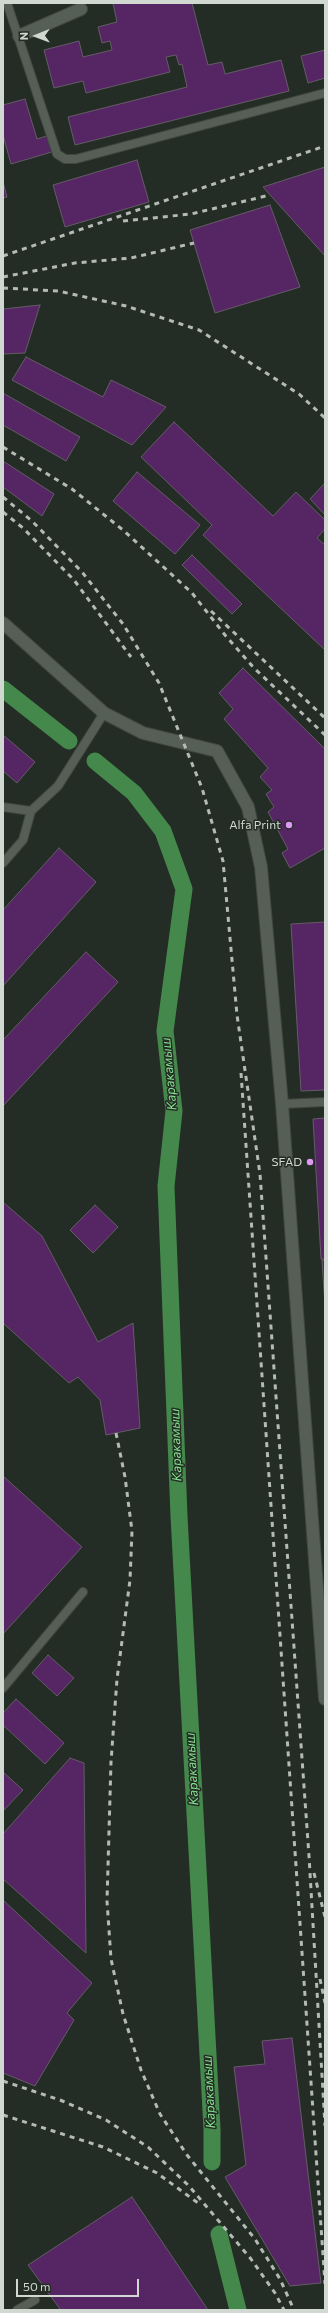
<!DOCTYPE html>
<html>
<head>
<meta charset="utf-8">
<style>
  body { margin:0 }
  #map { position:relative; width:328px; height:2313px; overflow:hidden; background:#242d25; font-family:Commissioner,sans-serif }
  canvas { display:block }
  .frame { position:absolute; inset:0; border:4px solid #d1d7d1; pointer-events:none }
  .north { position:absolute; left:16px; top:16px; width:40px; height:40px; -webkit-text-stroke:3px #242d25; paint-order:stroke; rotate:269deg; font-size:11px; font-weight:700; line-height:16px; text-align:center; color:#d1d7d1 }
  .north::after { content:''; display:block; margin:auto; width:14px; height:18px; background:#d1d7d1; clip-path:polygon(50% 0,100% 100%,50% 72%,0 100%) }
  .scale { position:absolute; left:16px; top:2279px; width:123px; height:18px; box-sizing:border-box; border:2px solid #d1d7d1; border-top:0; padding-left:5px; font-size:12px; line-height:14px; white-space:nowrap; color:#d1d7d1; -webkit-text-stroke:3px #242d25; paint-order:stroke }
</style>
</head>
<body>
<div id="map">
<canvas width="328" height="2313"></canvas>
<div class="frame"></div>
<div class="north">N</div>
<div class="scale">50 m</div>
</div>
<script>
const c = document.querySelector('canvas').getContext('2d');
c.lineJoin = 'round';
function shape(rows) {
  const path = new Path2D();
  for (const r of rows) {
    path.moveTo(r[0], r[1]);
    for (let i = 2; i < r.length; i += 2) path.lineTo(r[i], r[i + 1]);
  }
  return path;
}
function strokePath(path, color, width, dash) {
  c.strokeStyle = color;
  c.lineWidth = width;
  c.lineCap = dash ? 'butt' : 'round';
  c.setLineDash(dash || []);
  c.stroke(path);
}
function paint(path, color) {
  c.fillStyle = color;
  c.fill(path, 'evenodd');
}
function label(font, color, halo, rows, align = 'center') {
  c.font = font + ' Commissioner,sans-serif';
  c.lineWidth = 3;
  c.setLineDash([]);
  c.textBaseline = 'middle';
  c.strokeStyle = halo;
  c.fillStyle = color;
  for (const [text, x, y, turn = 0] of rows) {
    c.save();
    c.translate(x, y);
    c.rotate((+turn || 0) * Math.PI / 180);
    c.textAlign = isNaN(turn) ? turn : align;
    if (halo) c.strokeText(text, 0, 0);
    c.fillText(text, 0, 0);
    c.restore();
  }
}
strokePath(shape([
  [3,689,69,741],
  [95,761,134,793,163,831,184,889,165,1031,174,1111,166,1186,179,1516,212,2129,212,2162],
  [219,2234,238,2310]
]), '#44884c', 17);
const building = shape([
  [113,3,192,3,208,65,222,62,225,74,281,60,289,91,75,145,68,117,187,87,182,64,179,65,176,55,166,57,170,72,86,93,83,81,54,88,44,50,79,41,83,57,112,50,110,41,102,43,98,27,117,22,113,3],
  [325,50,325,78,308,83,301,56,325,50],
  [25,99,37,139,50,135,55,151,11,164,3,135,3,105,25,99],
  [137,160,149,202,65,227,53,185,137,160],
  [325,167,325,256,263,187,325,167],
  [3,182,7,197,3,198,3,182],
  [270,205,300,287,215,313,190,230,270,205],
  [40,305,25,353,3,354,3,309,40,305],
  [26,357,103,397,111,380,166,407,132,445,12,380,26,357],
  [3,393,80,437,66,461,3,425,3,393],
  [174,422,273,516,296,492,325,520,325,529,317,538,325,545,325,650,203,535,212,525,141,457,174,422],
  [3,461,54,494,42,516,3,487,3,461],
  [137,472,200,525,175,554,113,501,137,472],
  [325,483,325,515,310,499,325,483],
  [192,555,242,604,232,614,182,565,192,555],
  [243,668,325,749,325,848,290,868,282,853,288,849,268,812,274,807,266,794,272,790,260,777,268,768,224,719,233,709,219,693,243,668],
  [3,735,35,762,17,783,3,771,3,735],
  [59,848,96,882,3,986,3,910,59,848],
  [325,922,325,1090,301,1091,291,924,325,922],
  [86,952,118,982,3,1106,3,1040,86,952],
  [325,1118,325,1259,321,1259,313,1119,325,1118],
  [3,1202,42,1236,98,1342,133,1323,140,1428,106,1435,100,1400,78,1377,69,1383,3,1323,3,1202],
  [95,1205,118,1227,93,1253,70,1230,95,1205],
  [322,1260,325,1260,325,1305,322,1260],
  [3,1476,82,1547,3,1634,3,1476],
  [48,1655,74,1678,57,1696,32,1673,48,1655],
  [16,1699,64,1743,45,1764,3,1725,3,1713,16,1699],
  [70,1758,84,1763,86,1953,3,1879,3,1834,70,1758],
  [3,1772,23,1790,3,1811,3,1772],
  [3,1900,92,1983,67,2013,74,2020,35,2086,3,2073,3,1900],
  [292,2038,321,2283,290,2286,225,2177,246,2165,234,2067,265,2064,262,2041,292,2038],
  [132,2197,208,2310,58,2310,60,2309,28,2265,132,2197]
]);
paint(building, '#562664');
strokePath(building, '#645c66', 1);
const service = shape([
  [7,3,57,154,65,159,76,159,325,93],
  [3,807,31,811,58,786,104,713],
  [3,863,23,840,31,811],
  [282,1104,325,1102],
  [3,1688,83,1592],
  [17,2310,35,2300]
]);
const minor = shape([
  [19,36,81,9],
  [3,623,104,713,143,733,217,751,248,807,261,867,282,1104,325,1699]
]);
strokePath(service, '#404741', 10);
strokePath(minor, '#404741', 14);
strokePath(service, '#555f55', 8);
strokePath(minor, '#555f55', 12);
strokePath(shape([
  [123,221,191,214,270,195],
  [3,256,325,146],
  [3,277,75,263,131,258,194,243],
  [3,288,58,291,126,306,199,330,299,394,325,418],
  [3,447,72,489,123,530,192,593,225,635,254,668,325,735],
  [3,497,32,521,82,572,123,624,159,683,202,788,223,861,237,1015,260,1174,309,1856,325,2126],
  [3,512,23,528,74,580,131,657],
  [211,611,325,718],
  [241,1073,325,2284],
  [116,1433,125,1477,132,1531,130,1580,117,1679,111,1762,107,1901,111,1959,123,2014,141,2070,160,2114,187,2155,255,2239,280,2279,294,2310],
  [314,1873,325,1917],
  [320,1979,325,2003],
  [3,2081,60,2100,106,2120,148,2147,189,2186,251,2259,275,2293,284,2310],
  [3,2115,103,2147,157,2173,198,2203]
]), '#b4bbb4', 3, [5, 5]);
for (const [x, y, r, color] of [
  [289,825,4,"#de98f3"],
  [310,1162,4,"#de98f3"]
]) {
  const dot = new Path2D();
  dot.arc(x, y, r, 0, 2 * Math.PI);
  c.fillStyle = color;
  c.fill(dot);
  strokePath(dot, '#242d25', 1.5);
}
label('12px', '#d1d7d1', '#242d25', [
  ["Alfa Print",281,825],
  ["SFAD",302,1162]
], 'right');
label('italic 13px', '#84e08d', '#242d25', [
  ["Каракамыш",169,1074,-95],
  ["Каракамыш",176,1445,-92],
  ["Каракамыш",192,1769,-93],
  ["Каракамыш",209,2092,-93]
]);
</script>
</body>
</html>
